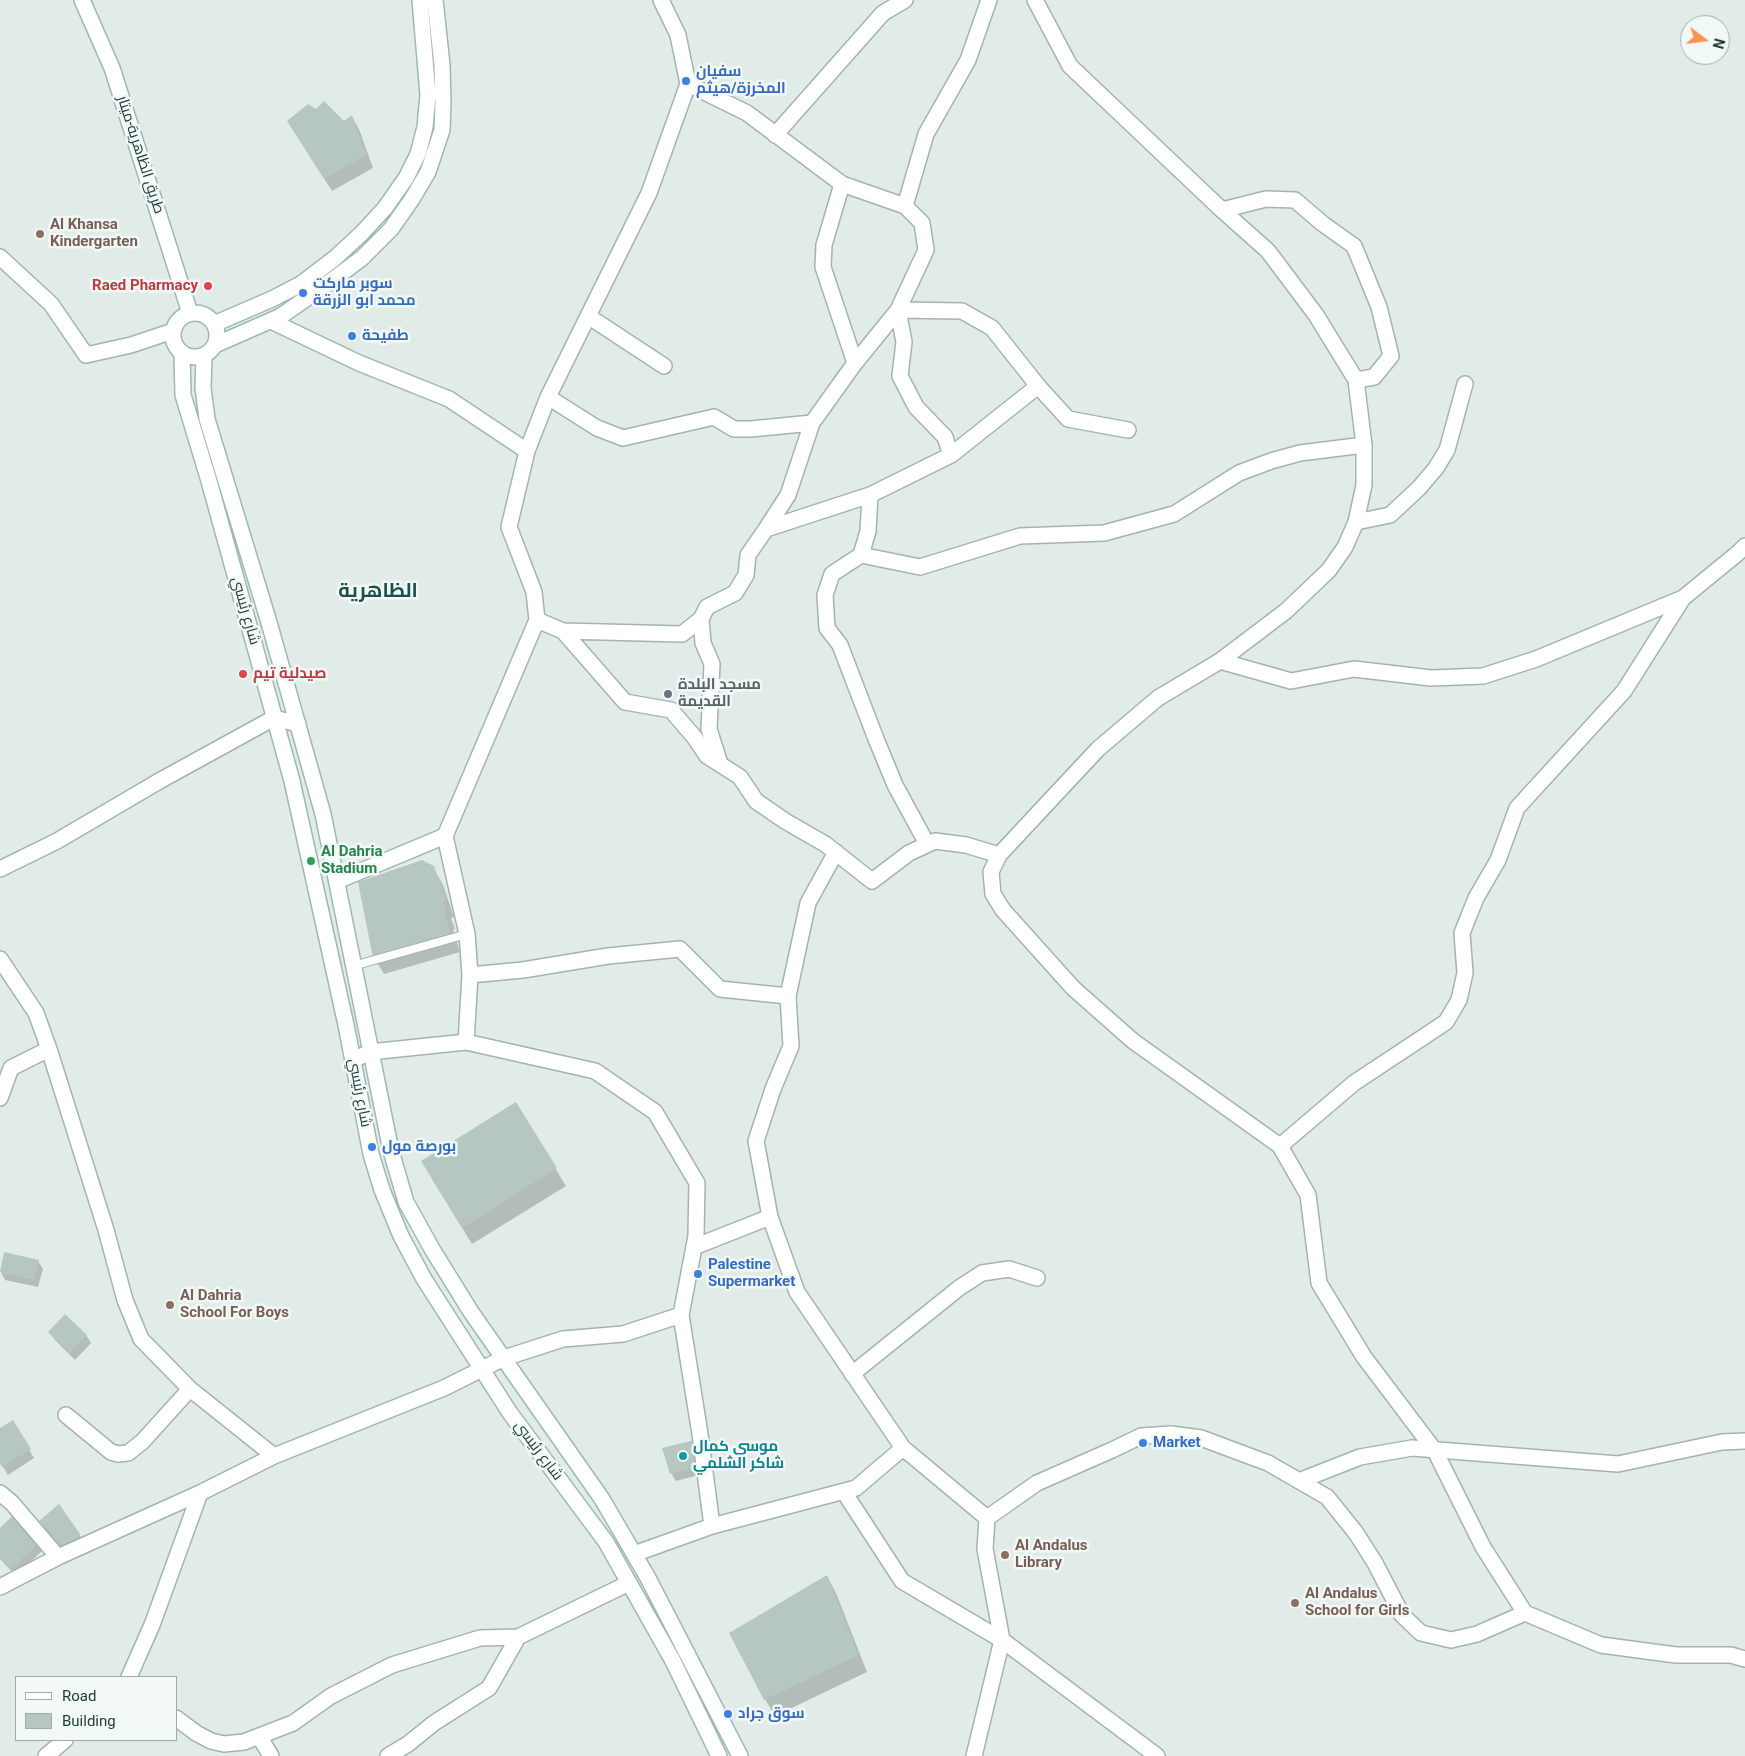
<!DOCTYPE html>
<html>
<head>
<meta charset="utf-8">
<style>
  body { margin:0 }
  #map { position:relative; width:1745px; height:1756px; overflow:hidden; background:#e1ece8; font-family:Roboto,sans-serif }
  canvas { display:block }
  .legend { position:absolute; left:15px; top:1676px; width:162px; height:65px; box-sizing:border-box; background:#f1f8f6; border:1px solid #9dadab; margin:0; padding:6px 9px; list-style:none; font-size:15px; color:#203d3a }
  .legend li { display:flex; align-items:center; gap:10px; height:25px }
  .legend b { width:25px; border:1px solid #9dadab }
  .north { position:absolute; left:1680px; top:15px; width:50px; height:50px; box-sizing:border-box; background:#f1f8f6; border:1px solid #9dadab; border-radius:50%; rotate:105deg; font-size:14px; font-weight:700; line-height:20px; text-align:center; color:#203d3a }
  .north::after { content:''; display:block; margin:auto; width:18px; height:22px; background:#f79353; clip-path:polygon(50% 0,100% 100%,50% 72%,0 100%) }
</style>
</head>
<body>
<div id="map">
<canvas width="1745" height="1756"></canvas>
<ul class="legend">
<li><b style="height:6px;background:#fff"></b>Road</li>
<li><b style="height:14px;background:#b6c7c2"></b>Building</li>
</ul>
<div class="north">N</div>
</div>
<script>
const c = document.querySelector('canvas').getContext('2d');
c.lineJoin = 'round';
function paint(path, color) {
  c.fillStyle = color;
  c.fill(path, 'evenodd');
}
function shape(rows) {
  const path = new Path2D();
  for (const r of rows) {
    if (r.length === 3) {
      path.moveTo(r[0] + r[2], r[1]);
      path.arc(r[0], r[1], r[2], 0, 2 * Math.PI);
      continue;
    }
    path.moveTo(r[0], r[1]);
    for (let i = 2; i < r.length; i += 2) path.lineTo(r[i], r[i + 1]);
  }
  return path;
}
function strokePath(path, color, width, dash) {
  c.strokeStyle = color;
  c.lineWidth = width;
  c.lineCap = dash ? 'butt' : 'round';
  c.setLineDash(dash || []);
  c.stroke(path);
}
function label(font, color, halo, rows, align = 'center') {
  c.font = font + ' Roboto,Cairo,sans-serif';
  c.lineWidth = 5;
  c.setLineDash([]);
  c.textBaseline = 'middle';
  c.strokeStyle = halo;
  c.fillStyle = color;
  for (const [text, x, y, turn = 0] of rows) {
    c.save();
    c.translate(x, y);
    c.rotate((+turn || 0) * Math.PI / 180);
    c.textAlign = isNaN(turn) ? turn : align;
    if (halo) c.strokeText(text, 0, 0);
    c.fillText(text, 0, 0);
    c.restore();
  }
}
paint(shape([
  [352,117,359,129,373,168,332,191,296,134,344,123],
  [433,867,443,885,454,917,451,918,455,929,453,930,460,952,384,974,374,958],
  [516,1104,566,1186,472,1244,432,1179],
  [38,1261,43,1269,38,1287,5,1280,1,1272],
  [50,1332,86,1335,91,1343,75,1360,55,1340],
  [12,1421,34,1458,8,1475,0,1462,0,1429],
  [699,1440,707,1473,676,1481,671,1473],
  [14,1516,43,1550,16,1576,0,1559,0,1529],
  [41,1521,79,1534,84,1542,69,1556,45,1529],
  [827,1576,836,1593,867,1672,775,1716,765,1699]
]), '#0003');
paint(shape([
  [324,101,344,121,352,115,366,155,324,179,287,121,308,104,316,109],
  [422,860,434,866,446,900,443,901,446,912,444,913,451,935,373,958,358,882],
  [516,1102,557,1168,462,1228,421,1161],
  [4,1252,39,1260,34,1280,0,1272],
  [65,1314,87,1335,70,1353,48,1332],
  [13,1420,31,1449,2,1467,0,1464,0,1428],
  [699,1439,703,1465,670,1474,662,1448],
  [59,1504,80,1534,64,1548,39,1521],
  [14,1514,40,1542,11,1569,0,1557,0,1528],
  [827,1575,858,1655,764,1700,729,1633]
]), '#b6c7c2');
const service = shape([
  [353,966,467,934]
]);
const minor = shape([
  [688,84,747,113,842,184,905,206,922,223,926,250,898,310,962,311,992,328,1038,386,1068,419,1128,430],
  [775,135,883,13,905,0],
  [842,184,824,245,823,267,855,363],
  [905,206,926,134,968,60,989,0],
  [1222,210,1266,199,1295,200,1323,224,1354,246,1379,307,1391,356,1374,377,1356,380],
  [0,257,51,304,86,355,131,345,173,331],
  [898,310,904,342,900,376,916,407,945,437,951,455],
  [588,316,664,366],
  [271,321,359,363,449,399,527,451],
  [548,397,597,428,623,438,714,417,734,429,751,429,812,423,855,363,898,310],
  [1356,522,1390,515,1419,488,1436,468,1447,450,1465,384],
  [766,529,788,495,812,423],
  [861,555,868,531,870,495],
  [701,619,703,643,712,664,709,729,720,764],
  [537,620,563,631,682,634,701,619,707,607,735,593,746,575,748,555,766,529,870,495,951,455,1038,386],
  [563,631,625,702,671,710,695,738,707,756,740,777,756,801,785,821,825,844,872,881,909,853,935,841,966,845,999,855],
  [1220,661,1291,681,1354,669,1431,678,1483,676,1536,659,1683,598],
  [927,844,895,785,876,739,840,645,827,628,825,595,832,574,861,555,920,567,1020,536,1104,533,1174,514,1239,473,1271,461,1300,453,1364,445],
  [0,869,57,841,161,780,274,718,298,724],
  [337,881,445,836],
  [0,959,36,1013,49,1049,106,1230,125,1300,141,1339,190,1389,274,1456],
  [470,975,523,970,608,956,680,949,720,989,788,996,808,903,836,852],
  [788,996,791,1046,773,1089,756,1141,770,1217,797,1292,903,1448,987,1518,985,1549,1002,1640,974,1756],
  [466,1042,470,975,467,934,445,836,537,620,534,592,509,527,527,451,548,397,649,193,688,84,678,35,661,0],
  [353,1060,370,1052,466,1042,595,1071,655,1112,697,1183,696,1236,681,1315,700,1434,712,1526],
  [0,1098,11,1068,49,1049],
  [1280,1146,1354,1083,1446,1022,1459,1000,1465,973,1462,933,1476,898,1498,860,1517,808,1624,691,1683,598,1738,553,1745,546],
  [694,1247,770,1217],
  [852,1374,959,1288,982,1273,1009,1269,1037,1278],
  [66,1415,111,1452,118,1454,128,1453,142,1442,190,1389],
  [1299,1481,1360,1457,1412,1448,1618,1464,1722,1442,1745,1441],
  [844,1492,902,1581,1002,1640,1157,1756],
  [0,1493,12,1503,58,1557],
  [987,1518,1037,1483,1112,1450,1141,1436,1171,1434,1201,1438,1268,1463,1327,1497,1356,1533,1375,1563,1402,1615,1421,1633,1451,1640,1477,1634,1525,1613],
  [634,1554,712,1526,856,1488,903,1448],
  [0,1587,58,1557,200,1493,274,1456,444,1388,504,1358,563,1339,623,1334,681,1315],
  [129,1677,152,1625,200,1493],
  [176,1718,196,1733,211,1741,224,1744,244,1742,293,1723,331,1696,392,1665,480,1638,518,1637,629,1583],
  [259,1736,271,1756],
  [46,1756,65,1740],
  [388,1756,408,1744,434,1723,489,1688,518,1637]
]);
const tertiary = shape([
  [1035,0,1070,66,1222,210,1268,251,1316,315,1356,380,1364,445,1364,485,1356,522,1345,547,1329,570,1286,611,1220,661,1158,698,1098,749,999,855,991,872,993,894,1003,910,1073,988,1133,1041,1280,1146,1308,1195,1319,1283,1364,1357,1435,1451,1483,1547,1525,1613,1601,1645,1676,1655,1731,1655,1745,1659]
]);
const secondary = shape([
  [82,0,112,68,190,313],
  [195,335,22],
  [214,324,272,299,301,284,335,258,362,233,385,208,406,178,418,154,425,127,428,95,420,0],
  [215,345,281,316,334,279,362,258,391,229,412,199,428,172,442,130,443,103,442,65,435,0],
  [182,354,183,395,209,481,292,781,346,1025,371,1154,382,1190,401,1236,424,1279,510,1413,606,1542,673,1661,719,1756],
  [204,356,203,388,207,419,268,619,323,814,391,1151,406,1202,432,1249,471,1312,602,1499,648,1578,740,1756]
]);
strokePath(service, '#a3b4b0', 10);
strokePath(minor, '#a3b4b0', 18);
strokePath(tertiary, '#a3b4b0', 18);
strokePath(secondary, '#9eb8b3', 18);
strokePath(service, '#fff', 8);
strokePath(minor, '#fff', 15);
strokePath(tertiary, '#fff', 15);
strokePath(secondary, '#fff', 15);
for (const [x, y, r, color] of [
  [686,81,5,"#3f7fe0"],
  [40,234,5,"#8d6e63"],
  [208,286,5,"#e0444e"],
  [303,293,5,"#3f7fe0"],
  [352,336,5,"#3f7fe0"],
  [243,674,5,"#e0444e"],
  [668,694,5,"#6b7280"],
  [311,861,5,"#2e9e5b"],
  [372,1147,5,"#3f7fe0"],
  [698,1274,5,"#3f7fe0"],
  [170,1305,5,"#8d6e63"],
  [1143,1443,5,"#3f7fe0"],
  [683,1456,5,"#0f9aa8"],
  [1005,1555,5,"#8d6e63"],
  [1295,1603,5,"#8d6e63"],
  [728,1714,5,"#3f7fe0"]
]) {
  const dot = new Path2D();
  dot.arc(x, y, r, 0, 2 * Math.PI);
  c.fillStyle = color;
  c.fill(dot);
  strokePath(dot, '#f1f8f6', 2);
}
label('bold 15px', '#366cbe', '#f1f8f6', [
  ["سفيان",696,72],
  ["المخرزة/هيثم",696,89],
  ["سوبر ماركت",313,284],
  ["محمد ابو الزرقة",313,301],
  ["طفيحة",362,336],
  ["بورصة مول",382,1147],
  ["Palestine",708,1265],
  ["Supermarket",708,1282],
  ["Market",1153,1443],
  ["سوق جراد",738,1714]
], 'left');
label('15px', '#203d3a', '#f1f8f6', [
  ["طريق الظاهرية-ميتار",140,155,72],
  ["شارع رئيسي",245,611,74],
  ["شارع رئيسي",359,1093,79],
  ["شارع رئيسي",538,1451,53]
]);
label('bold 15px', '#785e54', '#f1f8f6', [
  ["Al Khansa",50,225],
  ["Kindergarten",50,242],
  ["Al Dahria",180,1296],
  ["School For Boys",180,1313],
  ["Al Andalus",1015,1546],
  ["Library",1015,1563],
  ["Al Andalus",1305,1594],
  ["School for Girls",1305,1611]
], 'left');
label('bold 15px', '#be3a42', '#f1f8f6', [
  ["Raed Pharmacy",198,286],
  ["صيدلية تيم",253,674,"left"]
], 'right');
label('bold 15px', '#5b616d', '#f1f8f6', [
  ["مسجد البلدة",678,685],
  ["القديمة",678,702]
], 'left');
label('bold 15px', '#27864d', '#f1f8f6', [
  ["Al Dahria",321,852],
  ["Stadium",321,869]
], 'left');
label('bold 15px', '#0d838f', '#f1f8f6', [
  ["موسى كمال",693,1447],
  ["شاكر الشلمي",693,1464]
], 'left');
label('bold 20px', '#1c504b', '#f1f8f6', [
  ["الظاهرية",378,592]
]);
</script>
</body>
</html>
